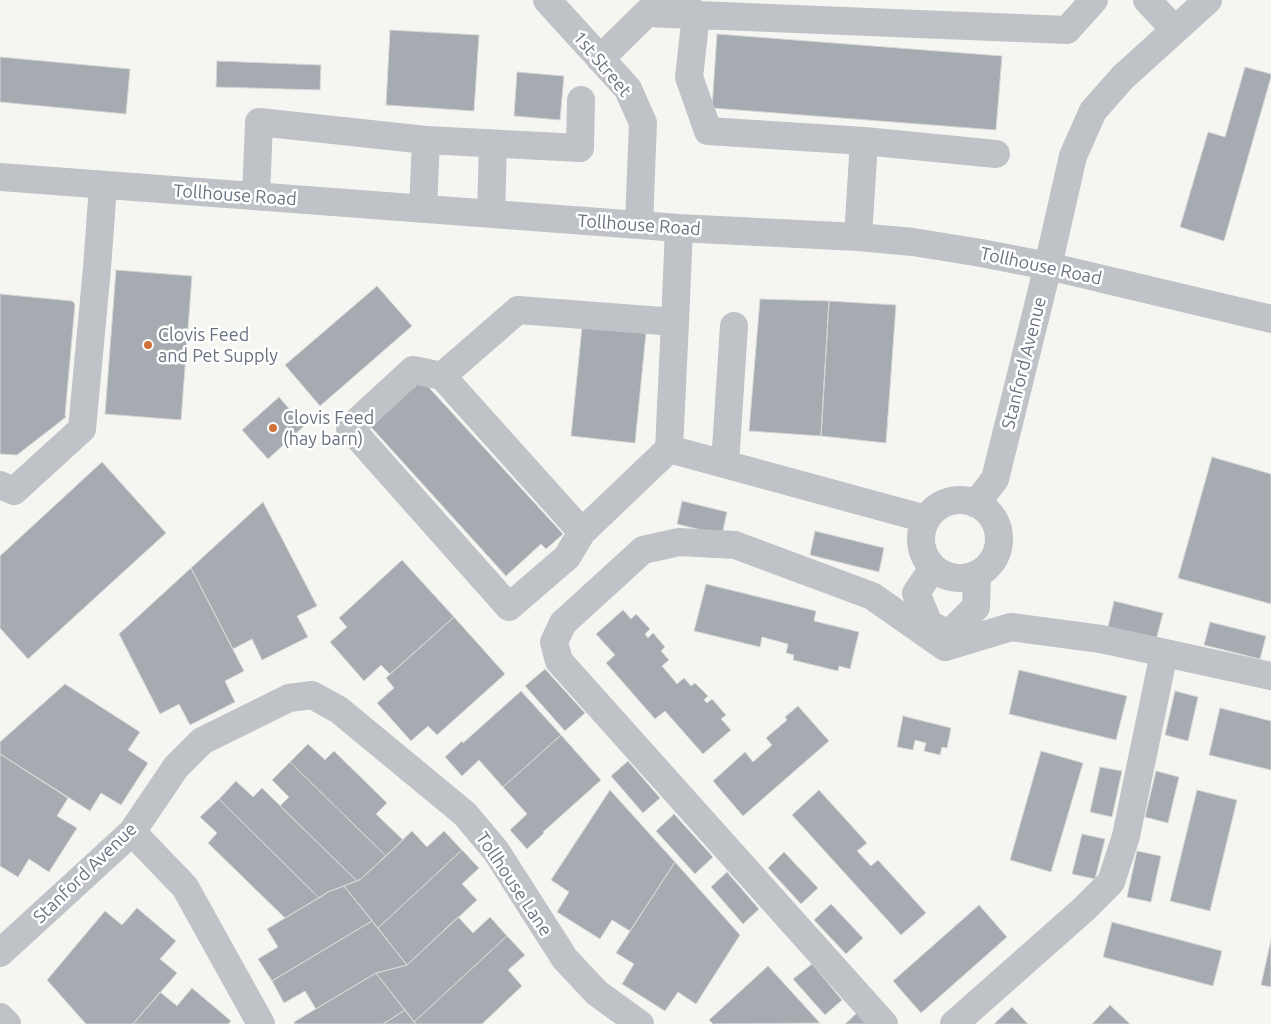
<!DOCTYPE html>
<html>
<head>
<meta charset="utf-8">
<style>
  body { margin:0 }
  canvas { display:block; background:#f5f5f2 }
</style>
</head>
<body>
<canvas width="1271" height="1024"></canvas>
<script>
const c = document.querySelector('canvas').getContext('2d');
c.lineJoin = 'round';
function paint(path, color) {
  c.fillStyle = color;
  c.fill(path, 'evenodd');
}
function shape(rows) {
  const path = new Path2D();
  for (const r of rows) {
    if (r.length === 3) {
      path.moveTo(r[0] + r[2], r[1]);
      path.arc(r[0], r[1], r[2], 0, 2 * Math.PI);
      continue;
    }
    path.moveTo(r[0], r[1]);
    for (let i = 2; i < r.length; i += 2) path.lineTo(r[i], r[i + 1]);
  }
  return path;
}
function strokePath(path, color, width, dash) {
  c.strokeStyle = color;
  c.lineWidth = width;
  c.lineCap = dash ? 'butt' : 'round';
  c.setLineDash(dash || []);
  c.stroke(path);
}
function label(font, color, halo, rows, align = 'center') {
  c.font = font + ' Ubuntu,sans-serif';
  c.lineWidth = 5;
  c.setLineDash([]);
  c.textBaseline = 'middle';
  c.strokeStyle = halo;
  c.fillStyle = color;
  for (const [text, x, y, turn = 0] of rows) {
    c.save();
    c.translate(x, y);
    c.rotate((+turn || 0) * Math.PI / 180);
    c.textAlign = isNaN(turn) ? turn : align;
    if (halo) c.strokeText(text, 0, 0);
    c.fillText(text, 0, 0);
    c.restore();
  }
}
const building = shape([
  [390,30,479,35,474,111,386,105,390,30],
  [717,34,1002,56,996,130,712,108,717,34],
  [0,57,130,69,126,114,0,102,0,57],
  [217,61,321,65,320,90,216,87,217,61],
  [1245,67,1271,74,1271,77,1224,241,1180,227,1208,132,1225,137,1245,67],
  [517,72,564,76,560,120,514,116,517,72],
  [116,270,192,276,181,420,105,414,116,270],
  [377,286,412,326,320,406,285,365,377,286],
  [0,294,72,301,75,304,65,415,66,417,17,455,0,454,0,294],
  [760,299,829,301,821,436,749,431,760,299],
  [829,301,896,305,886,443,821,436,829,301],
  [582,327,646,333,635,443,571,436,582,327],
  [422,380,563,534,546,549,541,544,506,576,371,427,422,380],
  [279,397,304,426,268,459,242,430,279,397],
  [1212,457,1271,474,1271,604,1178,578,1212,457],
  [102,462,166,533,28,659,0,628,0,556,102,462],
  [682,501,727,512,722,535,677,524,682,501],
  [263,502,317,606,297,616,308,637,262,660,252,639,233,649,191,568,263,502],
  [815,531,884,548,879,572,810,555,815,531],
  [402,560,454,617,390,674,381,665,364,681,330,642,347,627,339,618,402,560],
  [191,568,244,671,225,681,235,702,190,725,179,704,160,714,119,634,191,568],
  [706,584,816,611,814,621,859,632,850,669,839,666,838,671,793,660,794,655,786,653,788,644,762,637,760,647,694,631,706,584],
  [1114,601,1163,613,1156,640,1108,627,1114,601],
  [623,610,631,619,636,614,650,629,645,634,648,638,653,633,665,647,661,651,669,660,662,666,677,684,684,678,691,686,695,683,708,696,704,700,707,703,712,699,726,715,721,719,731,730,703,754,665,711,655,719,606,663,615,655,596,634,623,610],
  [454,617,505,674,437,735,428,726,411,741,377,703,394,688,386,678,454,617],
  [1210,622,1266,636,1260,659,1204,645,1210,622],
  [545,669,585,713,565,731,525,686,545,669],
  [1019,670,1127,696,1116,740,1009,714,1019,670],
  [65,684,140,732,128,750,148,763,121,805,101,793,90,811,0,754,0,742,65,684],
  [521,691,561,735,503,787,479,760,462,776,445,757,462,741,463,743,521,691],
  [1175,691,1198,697,1188,741,1165,735,1175,691],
  [798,706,829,741,743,816,713,781,745,752,753,762,772,745,766,738,787,720,785,717,798,706],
  [1220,708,1271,721,1271,770,1209,755,1220,708],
  [903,716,951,728,947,748,942,747,940,755,924,751,926,743,915,740,913,750,897,747,903,716],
  [561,735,601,780,543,832,544,833,527,849,510,830,527,814,503,787,561,735],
  [308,744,325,760,334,751,387,803,376,814,403,840,386,856,290,762,308,744],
  [1041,751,1083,763,1051,872,1010,860,1041,751],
  [0,754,68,798,57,816,77,828,49,872,29,859,18,877,0,866,0,754],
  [628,761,660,798,643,813,611,776,628,761],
  [290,762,386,856,361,879,357,881,280,806,289,797,272,780,290,762],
  [1100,767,1122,771,1112,817,1090,812,1100,767],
  [1156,771,1179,777,1168,823,1145,817,1156,771],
  [236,781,253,797,262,788,357,881,328,892,319,898,219,799,236,781],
  [610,790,675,862,630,931,612,920,600,939,557,912,569,892,551,880,610,790],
  [819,790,867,843,857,851,871,866,878,860,926,913,901,935,792,815,819,790],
  [1197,790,1237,800,1210,911,1170,901,1197,790],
  [219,799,319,898,285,918,208,843,217,833,200,817,219,799],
  [674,814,713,857,695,874,656,831,674,814],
  [412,831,427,847,444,831,462,850,378,928,344,886,361,879,412,831],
  [1082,834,1105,839,1095,879,1072,874,1082,834],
  [462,850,479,868,462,884,477,900,407,965,378,928,462,850],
  [1137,851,1161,856,1151,902,1127,897,1137,851],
  [784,852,818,888,801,904,768,868,784,852],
  [675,862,740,935,696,1004,678,992,665,1011,622,984,634,964,616,953,675,862],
  [727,872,759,909,743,924,711,887,727,872],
  [344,886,372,921,272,981,258,959,278,947,267,929,328,892,344,886],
  [831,904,863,938,846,954,814,920,831,904],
  [979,905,1007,937,921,1013,893,981,979,905],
  [137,908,176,941,160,959,177,973,133,1024,86,1024,47,980,105,911,122,925,137,908],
  [458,917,473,933,490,917,507,936,414,1022,376,973,407,965,458,917],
  [372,921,407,965,376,973,316,1009,305,991,284,1003,272,981,372,921],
  [1112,922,1222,951,1213,986,1103,957,1112,922],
  [507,936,525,955,508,970,522,986,482,1024,416,1024,414,1022,507,936],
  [1271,940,1271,987,1261,985,1271,940],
  [812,964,842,1000,825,1015,793,979,812,964],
  [768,966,820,1023,713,1024,709,1020,768,966],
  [376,973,405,1010,383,1024,295,1024,294,1022,376,973],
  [192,988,231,1021,228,1024,133,1024,160,992,177,1006,192,988],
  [1110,1005,1130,1024,1092,1024,1110,1005],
  [1012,1007,1028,1024,994,1024,1012,1007],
  [405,1010,416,1024,383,1024,405,1010],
  [857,1013,866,1024,845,1024,857,1013]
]);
paint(building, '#a6abb2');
strokePath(building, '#d6d7d5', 1);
strokePath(shape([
  [547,0,628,89,643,123,639,225],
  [1147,0,1175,30],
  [682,2,696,15,689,77,708,131,864,141,858,237],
  [647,13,1067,30,1094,0],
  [600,59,660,0],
  [864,141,996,154],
  [0,177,679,228,858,237,913,242,981,253,1048,266,1271,319],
  [256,196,259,122,426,140],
  [423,208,426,140,580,148,581,100],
  [491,214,493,144],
  [675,322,669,449,582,532,442,376,518,310,675,322,679,228],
  [442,376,413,370,350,428,509,607,567,557,582,532],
  [669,449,926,519],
  [725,464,734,326],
  [0,485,14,491,82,429,97,268,103,186],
  [960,539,39],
  [976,504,995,479,1048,266,1073,156,1093,111,1123,77,1208,0],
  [933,568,916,593,929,624,945,632],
  [977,575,976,607,949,634,945,647,1011,627,1101,639,1271,676],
  [132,832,185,887,261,1024],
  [0,953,132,832,176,767,202,741,289,698,312,695,339,710,465,814,496,851,565,959,597,993,640,1024],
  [0,1017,7,1024],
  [884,1024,559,661,554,642,563,623,643,550,679,542,735,545,872,596,945,647],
  [954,1024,1084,909,1111,882,1126,836,1164,653]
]), '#bfc2c6', 28);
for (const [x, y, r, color] of [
  [148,345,5,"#ce713a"],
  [273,428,5,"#ce713a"]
]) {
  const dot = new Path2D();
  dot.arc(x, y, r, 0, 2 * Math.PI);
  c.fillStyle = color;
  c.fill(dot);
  strokePath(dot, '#fff', 2);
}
label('18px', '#687280', '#fff', [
  ["1st Street",602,64,50],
  ["Tollhouse Road",235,195,4],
  ["Tollhouse Road",639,225,4],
  ["Tollhouse Road",1041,266,12],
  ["Stanford Avenue",1024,363,-76],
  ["Stanford Avenue",85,873,-44],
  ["Tollhouse Lane",514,884,56]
]);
label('18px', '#687280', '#fff', [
  ["Clovis Feed",158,335],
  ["and Pet Supply",158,356],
  ["Clovis Feed",283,418],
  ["(hay barn)",283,439]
], 'left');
</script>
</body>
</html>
